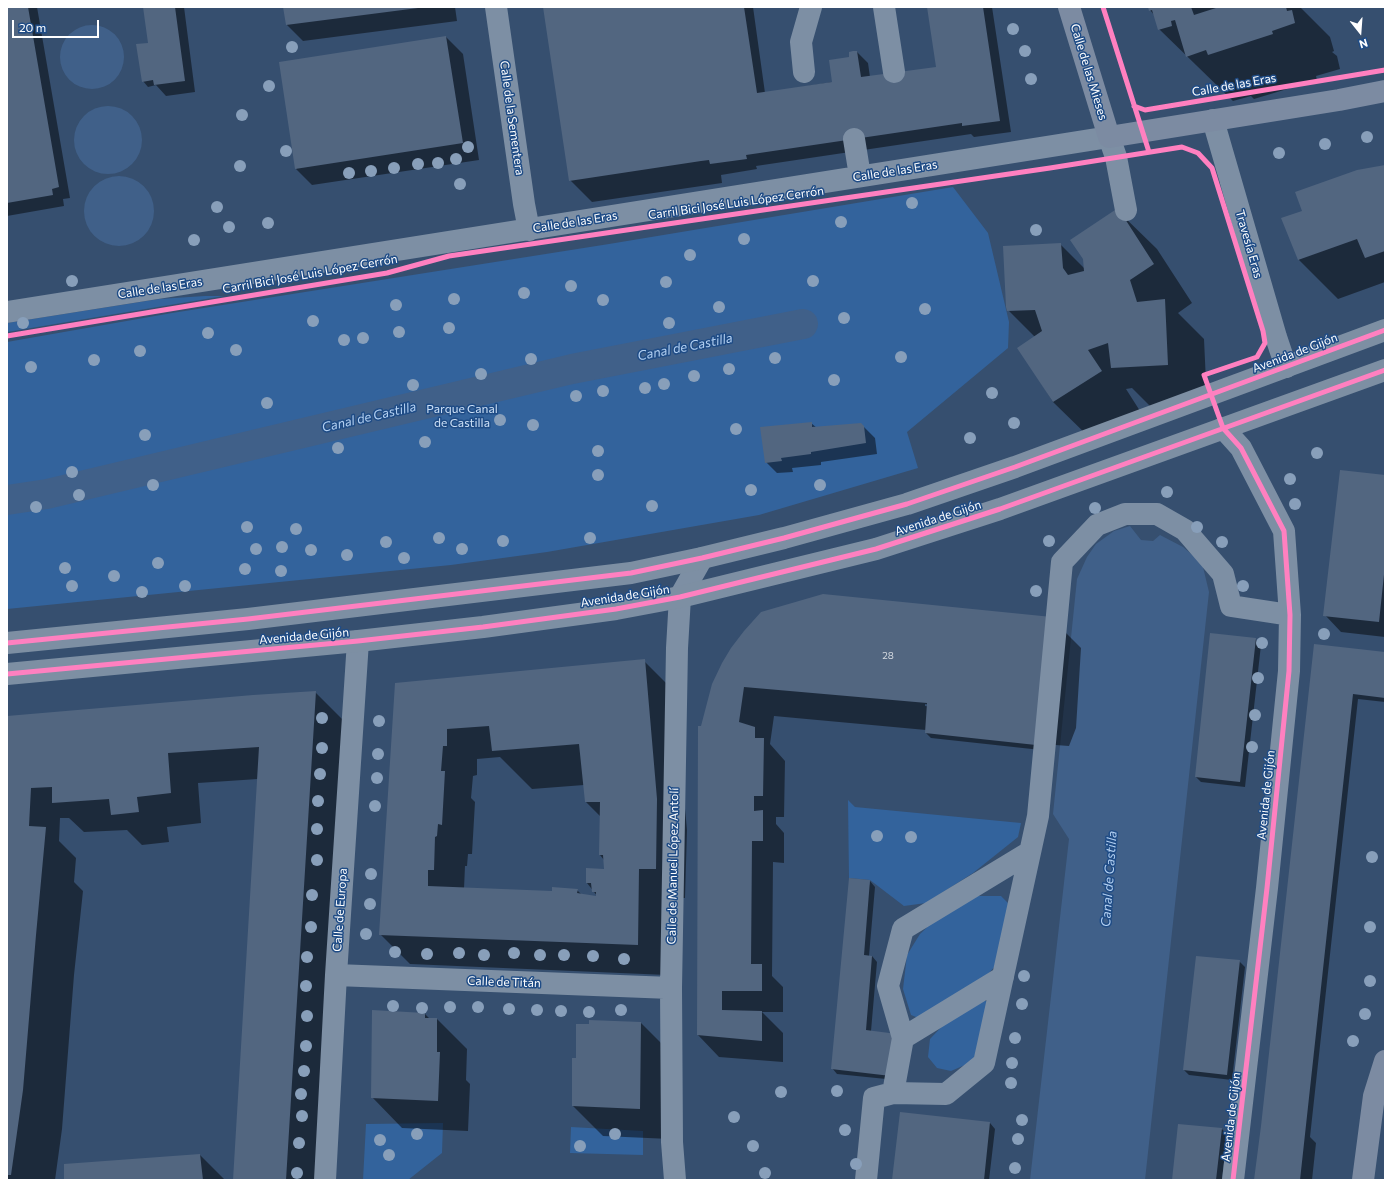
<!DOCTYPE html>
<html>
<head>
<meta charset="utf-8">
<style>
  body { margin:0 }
  #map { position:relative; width:1392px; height:1187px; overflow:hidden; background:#364f6f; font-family:Commissioner,sans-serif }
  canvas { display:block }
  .frame { position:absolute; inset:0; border:8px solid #fff; pointer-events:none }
  .north { position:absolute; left:1340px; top:12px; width:40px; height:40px; -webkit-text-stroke:3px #1f4c86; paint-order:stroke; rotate:163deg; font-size:11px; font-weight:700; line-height:16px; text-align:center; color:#fff }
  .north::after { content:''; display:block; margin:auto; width:14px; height:18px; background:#fff; clip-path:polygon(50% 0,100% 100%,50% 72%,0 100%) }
  .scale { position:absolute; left:12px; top:20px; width:87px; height:18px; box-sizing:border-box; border:2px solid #fff; border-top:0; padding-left:5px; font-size:12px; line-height:14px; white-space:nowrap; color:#fff; -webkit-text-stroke:3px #1f4c86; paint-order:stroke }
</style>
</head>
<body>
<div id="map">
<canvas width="1392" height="1187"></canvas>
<div class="frame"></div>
<div class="north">N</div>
<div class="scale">20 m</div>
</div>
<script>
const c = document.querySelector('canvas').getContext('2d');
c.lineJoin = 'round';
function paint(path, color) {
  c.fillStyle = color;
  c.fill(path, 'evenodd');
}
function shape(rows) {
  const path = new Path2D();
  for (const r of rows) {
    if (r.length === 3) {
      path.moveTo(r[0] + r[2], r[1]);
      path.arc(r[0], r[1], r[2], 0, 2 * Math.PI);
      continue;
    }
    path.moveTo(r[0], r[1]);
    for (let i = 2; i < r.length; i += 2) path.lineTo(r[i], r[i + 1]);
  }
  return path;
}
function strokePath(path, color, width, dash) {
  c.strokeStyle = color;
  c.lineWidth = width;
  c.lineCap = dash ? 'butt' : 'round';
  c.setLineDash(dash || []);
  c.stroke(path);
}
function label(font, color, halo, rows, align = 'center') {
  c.font = font + ' Commissioner,sans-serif';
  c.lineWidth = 3;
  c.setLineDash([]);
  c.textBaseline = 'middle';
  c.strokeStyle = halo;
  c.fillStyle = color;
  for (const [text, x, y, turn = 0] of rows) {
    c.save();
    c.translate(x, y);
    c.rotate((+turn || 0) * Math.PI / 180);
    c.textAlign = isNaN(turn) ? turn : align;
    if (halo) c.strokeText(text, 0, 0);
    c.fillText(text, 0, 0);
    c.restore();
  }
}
paint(shape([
  [953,187,988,233,1009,322,1008,348,907,432,918,468,759,515,547,552,451,565,7,609,7,342,172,313,609,244],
  [205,296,224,296,7,332,7,323,159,299],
  [848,800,855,807,1021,823,1018,837,973,873,926,903,904,906,870,880,849,878],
  [976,896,1001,896,1011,906,998,963,978,985,921,1019,911,1015,903,989,907,955,920,934,940,915],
  [981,1000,989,1002,974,1059,965,1065,951,1071,937,1068,928,1057,930,1039,948,1020],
  [443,1123,442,1153,408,1180,363,1180,366,1124],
  [571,1127,643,1131,643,1155,570,1153]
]), '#33639c');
paint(shape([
  [92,57,32],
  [108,140,34],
  [119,211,35],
  [1130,526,1141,540,1153,541,1160,535,1183,547,1202,563,1209,592,1145,1180,1030,1180,1069,839,1053,814,1077,579,1087,557,1096,544,1114,531]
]), '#406089');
paint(shape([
  [7,7,37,7,70,198,63,199,64,206,7,216],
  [144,7,184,7,195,92,166,96,156,85,148,87,143,81,150,46],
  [284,7,455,7,457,21,303,41,287,25],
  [544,7,753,7,765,93,833,82,850,58,857,52,868,63,870,77,937,68,928,7,992,7,1011,132,974,137,971,134,756,166,757,169,721,175,722,183,592,202,570,180],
  [1149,7,1300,7,1330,37,1334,51,1332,52,1337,56,1340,69,1316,76,1317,80,1254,99,1251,96,1233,101,1159,29,1155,16,1150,10],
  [446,37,463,54,479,160,312,185,296,169],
  [1385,166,1385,282,1338,299,1299,260,1303,211],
  [1117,210,1157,249,1192,303,1178,313,1204,339,1207,404,1151,407,1132,388,1126,389,1140,411,1093,441,1053,402,1019,348,1035,337,1008,310,1060,244,1084,268],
  [811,423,817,428,861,424,875,438,877,454,821,462,821,465,792,468,793,472,777,473,766,462],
  [1385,476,1385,637,1341,632,1325,615],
  [1051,618,1081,648,1076,728,1069,746,1042,744,1041,750,931,738,926,733,926,730,774,716,770,744,785,761,784,817,776,817,776,824,784,833,784,863,773,862,772,976,783,987,783,1012,762,1012,783,1033,783,1062,719,1057,698,1035,702,727,713,684],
  [925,704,1044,716,1044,718,925,706],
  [1255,639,1261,645,1245,787,1201,782,1196,777],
  [1315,645,1385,653,1385,702,1358,699,1310,1137,1316,1143,1312,1180,1256,1180],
  [644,661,674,691,687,830,685,898,669,898,667,975,410,964,380,934,396,684],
  [500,757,532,789,584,785,586,802,601,817,600,855,604,860,605,870,587,883,598,897,582,895,577,890,552,892,464,889,465,866,467,866,468,854,472,854,475,802,471,798,473,776,477,775,477,759],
  [315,692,345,722,318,1180,234,1180,258,779,198,783,201,823,167,827,169,842,142,845,127,830,84,832,69,818,60,818,59,841,76,858,74,882,83,891,74,975,62,1129,55,1180,7,1180,7,717],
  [870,881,875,887,869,956,872,956,877,962,871,1031,896,1080,837,1074,832,1068],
  [1239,961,1245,967,1232,1080,1189,1075,1184,1070],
  [425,1014,430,1019,437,1019,467,1049,466,1080,470,1084,468,1131,402,1128,372,1097],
  [590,1021,641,1023,671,1053,670,1139,603,1136,573,1106,573,1059,577,1059,590,1025],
  [990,1123,995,1129,989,1180,893,1180],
  [1222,1129,1227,1135,1222,1180,1173,1180],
  [200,1155,225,1180,65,1180]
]), '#0007');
strokePath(shape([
  [7,500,47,494,572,369,803,324]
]), '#406089', 30);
paint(shape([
  [7,7,28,7,59,187,52,189,53,195,7,203],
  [143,7,175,7,185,81,154,85,153,80,142,82,136,44,148,43],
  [283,7,418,7,418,8,286,25],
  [543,7,744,7,757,93,832,82,829,60,849,57,849,52,853,51,857,51,861,77,936,67,927,7,983,7,1000,121,962,126,962,123,746,155,747,159,710,164,709,160,701,161,569,181],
  [1148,7,1191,7,1194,15,1219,7,1286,7,1287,11,1292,10,1295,23,1272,31,1273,34,1208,55,1206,50,1186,57,1175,20,1171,21,1172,26,1158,30,1152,10,1149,11],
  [446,36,463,143,295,169,279,62],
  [1385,165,1385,251,1365,258,1357,239,1298,260,1281,218,1302,211,1295,192,1357,170],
  [1118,208,1154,264,1130,280,1137,302,1165,299,1168,365,1111,368,1108,343,1088,350,1102,371,1053,402,1017,348,1042,331,1035,310,1007,311,1006,307,1003,246,1061,243,1063,268,1068,275,1084,271,1083,259,1070,240],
  [812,422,812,427,861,423,864,426,866,443,811,452,811,454,781,458,782,461,765,463,760,427],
  [1340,470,1385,475,1385,565,1379,622,1323,616],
  [823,594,1052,617,1036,745,925,733,927,703,744,687,739,722,755,727,755,738,764,738,763,796,754,796,754,811,763,810,763,841,752,841,751,964,762,964,762,991,722,991,722,1010,762,1011,762,1041,697,1035,698,726,701,726,712,684,722,663,731,648,744,631,761,612],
  [1210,633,1256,638,1240,782,1195,777],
  [1314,644,1385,652,1385,698,1353,694,1300,1180,1254,1180,1261,1126],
  [645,659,657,799,656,869,639,869,638,945,379,935,395,683],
  [489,726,492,751,579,744,585,802,600,802,599,855,603,855,604,869,586,868,586,883,591,883,592,892,596,892,596,896,577,893,578,889,552,887,552,891,428,886,428,870,434,870,435,837,437,836,438,824,442,825,445,771,441,771,443,746,447,746,447,729],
  [316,691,286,1180,233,1180,259,747,168,753,171,793,137,797,139,812,111,815,109,799,52,803,52,787,31,788,29,826,46,827,36,935,23,1090,11,1175,7,1175,7,716,253,695],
  [849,878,870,880,864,955,872,956,866,1030,897,1034,891,1076,831,1069],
  [1196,956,1240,960,1227,1075,1183,1070],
  [372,1010,425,1013,425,1018,437,1018,437,1052,440,1052,438,1101,371,1098],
  [589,1020,641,1022,640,1109,572,1106,572,1058,576,1058,576,1024,589,1024],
  [900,1112,990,1122,984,1180,892,1180],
  [1178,1124,1222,1128,1216,1180,1172,1180],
  [200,1154,203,1180,64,1180,64,1164]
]), '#526680');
strokePath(shape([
  [496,7,524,204,529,230],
  [884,7,894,72],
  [804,72,801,42,811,7],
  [1213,120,1276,337,1286,367],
  [854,139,860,176],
  [7,312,1109,137,1116,157,1126,210],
  [1223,428,1241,448,1284,531,1290,615,1289,671,1267,888,1233,1180],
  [336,975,671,988],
  [903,1038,1003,977],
  [893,1093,903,1038,888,986,903,929,1030,852],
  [325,1180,336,975,358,641],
  [675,1180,672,1142,671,988,677,648,680,597,702,558],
  [866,1180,874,1098,893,1093,946,1094,984,1063,1038,816,1062,562,1097,525,1125,514,1157,514,1185,530,1223,574,1231,606,1290,615]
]), '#7d8fa4', 22);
strokePath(shape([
  [1069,7,1109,137,1339,100,1385,91],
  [1363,1180,1374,1096,1385,1061]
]), '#7c8ba2', 22);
strokePath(shape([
  [7,643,248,619,631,573,702,558,784,538,907,504,1015,467,1385,330],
  [7,674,358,641,483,627,616,609,680,597,876,549,1000,509,1385,370]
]), '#7d8fa3', 22);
strokePath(shape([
  [1103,7,1149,152],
  [1134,106,1145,110,1385,70],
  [7,336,387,273,449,256,1050,168,1182,147,1198,153,1212,168,1263,331,1265,343,1257,357,1204,375,1223,428,1241,448,1284,531,1290,615,1289,671,1267,888,1233,1180],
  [7,643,248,619,631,573,702,558,784,538,907,504,1015,467,1385,330],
  [7,674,358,641,483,627,616,609,680,597,876,549,1000,509,1385,370]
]), '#ff80c0', 5);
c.fillStyle = '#889fba';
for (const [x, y] of [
  [1013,29],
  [292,47],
  [1025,51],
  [1031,79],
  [269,86],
  [242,115],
  [1367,137],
  [1325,144],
  [468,147],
  [286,151],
  [1279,153],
  [456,159],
  [438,163],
  [418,164],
  [240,166],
  [394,168],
  [371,171],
  [349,173],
  [460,184],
  [912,203],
  [217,207],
  [841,222],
  [268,223],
  [229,227],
  [1036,230],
  [744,239],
  [194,240],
  [690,255],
  [72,281],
  [813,281],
  [666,282],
  [571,286],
  [524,293],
  [454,299],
  [603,300],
  [396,305],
  [719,307],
  [925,309],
  [844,318],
  [313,321],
  [23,323],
  [669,323],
  [449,328],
  [399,332],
  [208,333],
  [363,338],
  [344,340],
  [236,350],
  [140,351],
  [901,357],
  [775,358],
  [531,359],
  [94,360],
  [31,367],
  [729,369],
  [481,374],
  [694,376],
  [834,380],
  [664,384],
  [413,385],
  [645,388],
  [603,391],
  [992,393],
  [576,396],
  [267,403],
  [500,420],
  [1014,423],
  [533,425],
  [736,429],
  [145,435],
  [970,438],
  [425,442],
  [338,448],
  [598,451],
  [1317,453],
  [72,472],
  [598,475],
  [1290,479],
  [153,485],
  [820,485],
  [751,490],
  [1167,492],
  [79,495],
  [1295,504],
  [652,506],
  [36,507],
  [1095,508],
  [247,527],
  [1197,527],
  [296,529],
  [439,538],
  [590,538],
  [503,541],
  [1049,541],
  [386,542],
  [1222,542],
  [282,547],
  [256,549],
  [462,549],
  [311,550],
  [347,555],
  [404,558],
  [158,563],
  [65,568],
  [245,569],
  [281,571],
  [114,576],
  [72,586],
  [185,586],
  [1243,586],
  [1036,591],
  [142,592],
  [1324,634],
  [1262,643],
  [1258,678],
  [1255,715],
  [322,718],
  [379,721],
  [1252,747],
  [322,748],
  [378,754],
  [320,774],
  [377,778],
  [318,801],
  [375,806],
  [317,829],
  [877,836],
  [911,837],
  [1372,857],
  [317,860],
  [371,874],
  [312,895],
  [370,904],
  [311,927],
  [1370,927],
  [366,934],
  [395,952],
  [459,953],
  [514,953],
  [427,954],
  [484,955],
  [540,955],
  [564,955],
  [593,956],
  [307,957],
  [624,959],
  [1024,976],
  [1370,981],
  [306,986],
  [1022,1004],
  [393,1006],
  [450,1007],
  [478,1007],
  [422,1008],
  [509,1009],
  [537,1010],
  [621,1010],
  [561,1011],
  [589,1012],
  [1365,1014],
  [307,1016],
  [1015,1038],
  [1353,1041],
  [306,1046],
  [1012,1063],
  [304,1071],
  [1011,1083],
  [837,1091],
  [781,1092],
  [301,1094],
  [302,1116],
  [734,1117],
  [1022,1120],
  [845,1130],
  [417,1134],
  [615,1134],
  [1018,1139],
  [380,1140],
  [299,1143],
  [580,1146],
  [753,1146],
  [389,1155],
  [856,1164],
  [1015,1168],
  [297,1173],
  [765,1173]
]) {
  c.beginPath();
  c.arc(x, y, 6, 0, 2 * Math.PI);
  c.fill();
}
label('10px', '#d4d9df', null, [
  ["28",888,656]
]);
label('12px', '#fff', '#1f4c86', [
  ["Calle de las Mieses",1089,72,73],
  ["Calle de las Eras",1234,85,-10],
  ["Calle de la Sementera",512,118,82],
  ["Calle de las Eras",895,171,-9],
  ["Carril Bici José Luis López Cerrón",736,203,-8],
  ["Calle de las Eras",575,222,-9],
  ["Travesía Eras",1249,244,74],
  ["Carril Bici José Luis López Cerrón",310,274,-10],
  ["Calle de las Eras",160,288,-9],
  ["Avenida de Gijón",1295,353,-21],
  ["Avenida de Gijón",938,518,-18],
  ["Avenida de Gijón",625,596,-9],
  ["Avenida de Gijón",304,636,-5],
  ["Avenida de Gijón",1266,795,-84],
  ["Calle de Manuel López Antolí",673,866,-89],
  ["Calle de Europa",340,910,-86],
  ["Calle de Titán",504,982,2],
  ["Avenida de Gijón",1231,1117,-83]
]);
label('12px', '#cce0f7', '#1f4c86', [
  ["Parque Canal",462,409],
  ["de Castilla",462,423]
]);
label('italic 13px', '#b3d0f2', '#1f4c86', [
  ["Canal de Castilla",685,347,-11],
  ["Canal de Castilla",369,417,-13],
  ["Canal de Castilla",1109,879,-86]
]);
</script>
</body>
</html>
